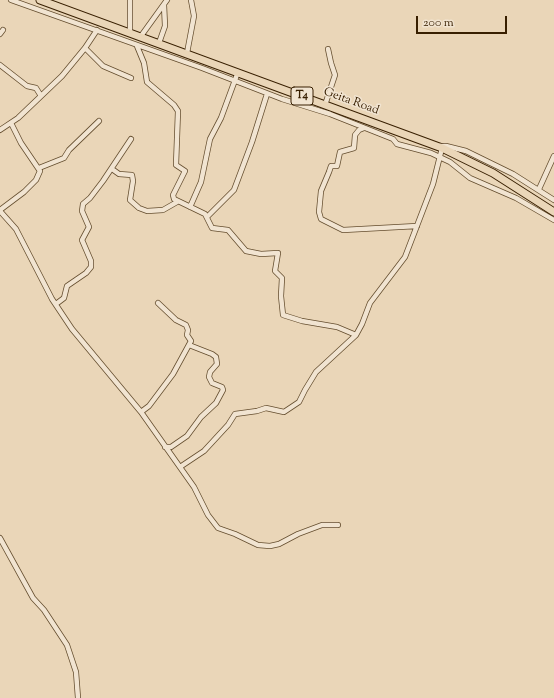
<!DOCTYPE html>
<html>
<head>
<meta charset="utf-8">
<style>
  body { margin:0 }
  #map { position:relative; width:554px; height:698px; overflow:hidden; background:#ead6b8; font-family:"Sorts Mill Goudy",serif }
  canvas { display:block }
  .scale { position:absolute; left:416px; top:16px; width:91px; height:18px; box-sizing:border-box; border:2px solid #381f00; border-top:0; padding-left:5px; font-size:12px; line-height:14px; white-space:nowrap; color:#381f00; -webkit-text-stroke:3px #f1e4d1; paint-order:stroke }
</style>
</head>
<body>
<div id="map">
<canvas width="554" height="698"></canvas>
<div class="scale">200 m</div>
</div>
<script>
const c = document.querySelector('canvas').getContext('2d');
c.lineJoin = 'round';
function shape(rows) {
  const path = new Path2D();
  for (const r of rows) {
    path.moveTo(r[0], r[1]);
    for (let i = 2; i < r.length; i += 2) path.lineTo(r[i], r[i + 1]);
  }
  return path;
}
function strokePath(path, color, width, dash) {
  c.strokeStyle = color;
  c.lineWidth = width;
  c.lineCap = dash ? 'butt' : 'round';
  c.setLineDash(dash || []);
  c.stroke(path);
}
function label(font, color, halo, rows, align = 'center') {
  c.font = font + ' "Sorts Mill Goudy",serif';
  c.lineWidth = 3;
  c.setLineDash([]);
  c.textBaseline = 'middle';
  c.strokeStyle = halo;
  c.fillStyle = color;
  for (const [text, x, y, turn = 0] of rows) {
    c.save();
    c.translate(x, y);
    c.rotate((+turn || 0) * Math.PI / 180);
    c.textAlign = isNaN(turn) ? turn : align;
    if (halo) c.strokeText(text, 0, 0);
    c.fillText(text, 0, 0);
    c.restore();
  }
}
const minor = shape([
  [11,0,202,68,282,99,330,114,393,139,397,144,431,153,450,162,470,178,516,198,554,220],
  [130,0,130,32],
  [0,34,3,30],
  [141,36,167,0],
  [159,43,165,26,164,5],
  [137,46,144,63,147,82,174,105,178,111,176,165,185,171,173,195,174,199,205,214,212,228,228,230,246,251,261,254,278,253,275,271,282,278,281,296,283,315,302,321,337,327,356,335],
  [85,48,103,66,131,78],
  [187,53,194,16,191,0],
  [0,65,27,86,36,88,41,96],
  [325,105,335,75,331,63,328,49],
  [364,128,359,130,355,135,354,148,340,152,337,166,331,166,329,172,321,191,319,212,321,219,343,230,417,226],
  [0,130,18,118,62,76,85,48,97,30],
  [440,146,446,146,466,151,513,174,554,200],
  [39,168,64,158,69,150,99,121],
  [112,169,119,174,132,175,133,181,130,200,139,208,147,211,163,210,177,202],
  [539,189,554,156],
  [190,207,201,182,210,139,221,118,238,72],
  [0,210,24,192,36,180,40,171,21,143,11,123],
  [0,211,16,229,52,299,72,329,141,412,194,487,208,515,218,528,235,534,258,545,270,546,279,544,298,534,322,525,338,525],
  [207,217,234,190,252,142,267,94],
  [56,304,64,298,67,286,86,273,91,267,91,261,82,240,89,227,82,211,83,204,90,198,103,181,131,139],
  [141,412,149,406,173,374,191,341,187,335,188,330,186,325,176,320,158,303],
  [165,447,171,447,187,436,201,417,216,403,223,390,222,387,212,383,209,377,210,372,217,364,216,357,212,354,189,345],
  [180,467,204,451,228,425,235,414,257,411,266,408,284,412,299,402,305,390,316,372,356,335,362,324,370,303,405,257,433,184,442,148],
  [0,538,33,598,44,610,67,645,76,672,78,698]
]);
const highway = shape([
  [40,0,442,148,493,173,554,212]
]);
strokePath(minor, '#644d2e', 6);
strokePath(highway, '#381f00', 9);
strokePath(minor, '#f1e4d1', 4.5);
strokePath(highway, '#ead6b8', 7);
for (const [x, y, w] of [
  [302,96,22]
]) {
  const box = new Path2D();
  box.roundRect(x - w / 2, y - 9, w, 18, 3);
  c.fillStyle = '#f1e4d1';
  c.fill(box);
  strokePath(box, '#381f00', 1);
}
label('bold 11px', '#381f00', null, [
  ["T4",302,96]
]);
label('12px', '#381f00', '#f1e4d1', [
  ["Geita Road",351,102,20]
]);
</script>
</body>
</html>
